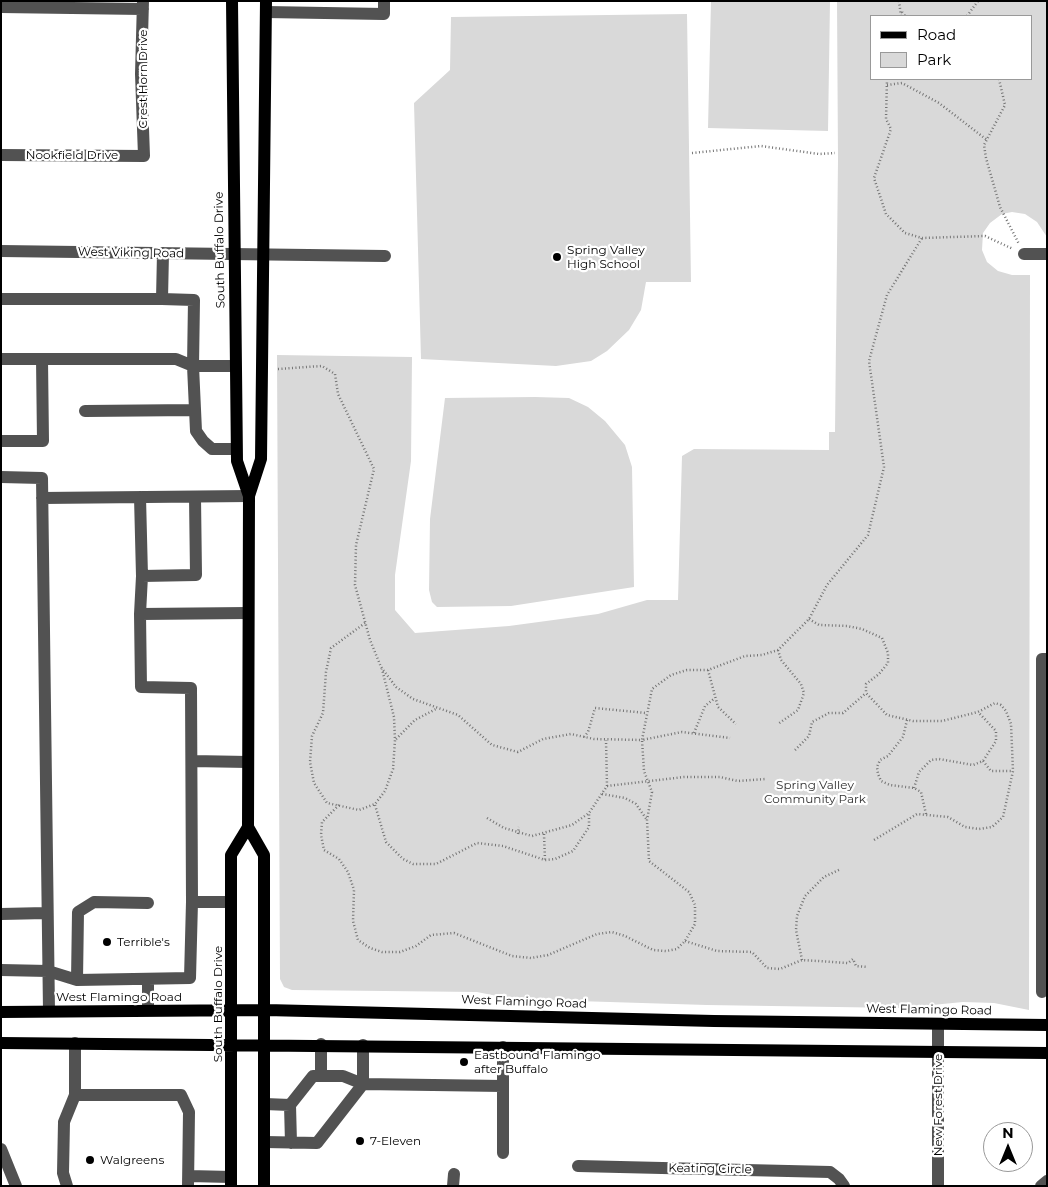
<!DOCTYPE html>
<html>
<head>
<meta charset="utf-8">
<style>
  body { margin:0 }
  #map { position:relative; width:1048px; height:1187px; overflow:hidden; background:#fff; font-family:Montserrat,sans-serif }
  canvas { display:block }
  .frame { position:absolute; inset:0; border:2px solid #000; pointer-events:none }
  .legend { position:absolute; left:870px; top:15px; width:162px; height:65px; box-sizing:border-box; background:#fff; border:1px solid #999; margin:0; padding:6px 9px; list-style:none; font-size:15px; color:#000 }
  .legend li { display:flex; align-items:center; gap:10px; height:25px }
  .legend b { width:25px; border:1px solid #999 }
  .north { position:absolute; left:983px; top:1122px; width:50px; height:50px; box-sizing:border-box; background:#fff; border:1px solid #999; border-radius:50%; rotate:0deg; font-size:14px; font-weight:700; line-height:20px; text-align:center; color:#000 }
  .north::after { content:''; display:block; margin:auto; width:18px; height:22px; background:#000; clip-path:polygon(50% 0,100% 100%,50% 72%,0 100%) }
</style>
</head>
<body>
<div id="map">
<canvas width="1048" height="1187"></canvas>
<div class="frame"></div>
<ul class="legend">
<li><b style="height:6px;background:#000"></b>Road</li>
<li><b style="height:14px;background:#d9d9d9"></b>Park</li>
</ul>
<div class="north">N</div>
</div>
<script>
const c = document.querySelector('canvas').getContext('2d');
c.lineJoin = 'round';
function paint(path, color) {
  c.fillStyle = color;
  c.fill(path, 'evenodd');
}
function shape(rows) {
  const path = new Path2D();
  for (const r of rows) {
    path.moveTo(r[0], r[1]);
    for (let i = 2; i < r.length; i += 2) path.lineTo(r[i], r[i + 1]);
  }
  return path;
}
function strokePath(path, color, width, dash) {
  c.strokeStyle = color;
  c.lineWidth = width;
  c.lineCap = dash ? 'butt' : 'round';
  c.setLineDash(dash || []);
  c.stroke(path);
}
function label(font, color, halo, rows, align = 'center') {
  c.font = font + ' Montserrat,sans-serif';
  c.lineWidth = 4.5;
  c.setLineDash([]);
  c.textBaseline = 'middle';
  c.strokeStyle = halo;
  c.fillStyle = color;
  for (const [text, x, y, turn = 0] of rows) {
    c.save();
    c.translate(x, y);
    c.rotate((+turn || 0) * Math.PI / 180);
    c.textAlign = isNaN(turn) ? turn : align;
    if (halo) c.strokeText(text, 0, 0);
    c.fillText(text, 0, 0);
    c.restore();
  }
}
paint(shape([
  [711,1,830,1,828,131,708,128],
  [837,1,1047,1,1047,237,1037,222,1025,214,1012,212,1002,214,990,223,983,233,982,250,987,262,998,271,1012,275,1030,275,1029,1010,994,1003,963,1002,901,1008,707,1005,512,999,477,992,292,990,284,987,280,979,277,355,412,357,411,461,395,575,395,610,415,633,509,626,598,614,647,600,678,600,682,456,694,449,829,450,829,432,835,432,838,160],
  [872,16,1032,16,1032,79,872,79],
  [687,14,691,282,646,282,641,310,629,330,607,351,591,361,556,366,421,359,414,103,450,70,451,17],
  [535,397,569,398,588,407,605,421,625,445,632,467,634,587,511,606,437,607,432,602,429,590,430,519,445,398]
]), '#d9d9d9');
strokePath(shape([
  [899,1,901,16],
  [902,12,905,16],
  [967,16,978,1],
  [887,79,886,119,891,129,874,178,886,214,905,233,922,238,985,236,1013,249],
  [999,79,1005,105,984,145,986,158,1000,207,1019,244],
  [887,85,902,83,939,103,987,140],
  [692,153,761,146,819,154,835,153],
  [278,369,322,366,335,374,338,394,374,469,356,545,355,585,370,640,381,667,396,687,413,699,458,715,492,745,518,752,543,739,571,734,594,739,642,740,652,689,671,675,687,670,708,670,745,656,762,655,778,650,809,619,827,585,868,535,884,467,869,361,887,295,922,238],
  [809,619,819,625,847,626,862,629,882,638,888,653,888,663,879,674,866,684,866,693,887,715,913,721,942,721,978,712,995,703,1001,705,1006,711,1011,724,1013,771,1003,817,992,827,979,829,965,827,948,817,917,814,874,840],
  [365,623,331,648,326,672,323,713,312,736,310,762,314,783,327,803,359,810,375,804,385,791,393,769,395,740,394,717,382,669],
  [778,650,781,660,801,684,804,693,798,710,778,724],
  [708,670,718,707,736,724],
  [907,720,903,737,888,756,880,760,877,767,878,774,881,781,890,785,914,788,921,792,926,814],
  [694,733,705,706,715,698],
  [584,737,588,732,595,708,646,713],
  [396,739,415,720,436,709],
  [795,750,809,736,812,722,829,713,843,713,866,693],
  [983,761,991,771,1013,771],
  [607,786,684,777,720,777,738,781,766,779],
  [914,788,919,772,931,760,939,759,973,765,983,761,996,741,996,731,979,713],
  [602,794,625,798,636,804,647,820],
  [339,805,322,822,321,835,324,850,339,859,348,872,354,890,353,921,358,940,370,948,382,952,400,952,416,946,431,935,454,933,512,956,531,958,548,955,597,934,612,932,625,936,653,950,666,951,677,949,685,941,695,924,695,905,689,892,649,861,647,820,652,792,644,771,642,740,682,732,730,738],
  [375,805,386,842,403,859,413,864,436,864,477,843,503,846,545,860,555,859,573,851,589,827,589,813],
  [487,818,504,828,532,836,572,825,589,813,607,786,606,740],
  [518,834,519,827],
  [544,834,545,860],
  [685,941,717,951,752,952,767,968,780,969,802,960,848,963,853,959,856,966,868,967],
  [802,960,796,930,797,916,805,896,824,877,841,869]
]), '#747474', 2.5, [1, 2.5]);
strokePath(shape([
  [1,7,143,9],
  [266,12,384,14,384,1],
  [1,155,144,156,141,74,143,1],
  [1,251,385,256],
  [163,253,162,299,194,300,193,366,235,366],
  [1024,254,1047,254],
  [1,299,162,299],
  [1,359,176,359,193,366,196,431,203,441,212,449,236,449],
  [85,411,195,410],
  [1,441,43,441,42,359],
  [1,477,42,478,49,1011],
  [140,497,142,576],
  [42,498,249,496],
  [140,614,142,576,196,575,195,497],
  [192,761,248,762],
  [192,902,231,902],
  [1,914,46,913],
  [1,970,48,971,77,980,190,978,192,902,191,688,141,687,140,614,248,613],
  [148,979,148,1010],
  [77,980,78,912,94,902,148,903],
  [1042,992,1042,659,1047,659],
  [75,1043,75,1095,181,1095,189,1112,188,1186],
  [321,1076,321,1044],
  [503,1086,503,1153],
  [265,1104,290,1105,313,1076,343,1076,363,1084,503,1086,503,1047],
  [290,1105,291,1143],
  [265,1142,317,1143,363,1084,363,1045],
  [1,1149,16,1186],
  [578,1166,830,1172,839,1179,844,1186],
  [189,1176,231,1177],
  [67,1186,63,1173,64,1122,75,1095],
  [453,1186,454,1174],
  [938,1186,938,1024],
  [1041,1186,1047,1181]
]), '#525252', 12);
strokePath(shape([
  [232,1,237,461,249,496],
  [1,1012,266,1010,714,1021,1047,1025],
  [1,1043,1047,1053],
  [231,1186,231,855,248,827],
  [264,1186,264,855,248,827,249,496,261,459,266,1]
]), '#000', 12);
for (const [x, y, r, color] of [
  [557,257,5,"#000"],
  [107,942,5,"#000"],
  [464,1062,5,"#000"],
  [360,1141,5,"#000"],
  [90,1160,5,"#000"]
]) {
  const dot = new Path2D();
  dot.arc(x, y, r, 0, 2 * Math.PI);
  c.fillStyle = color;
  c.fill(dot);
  strokePath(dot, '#fff', 2);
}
label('12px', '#000', '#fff', [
  ["Crest Horn Drive",143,79,-90],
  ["Nookfield Drive",72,155],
  ["South Buffalo Drive",220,250,-91],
  ["West Viking Road",131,253,1],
  ["West Flamingo Road",119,997],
  ["West Flamingo Road",524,1002,2],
  ["South Buffalo Drive",218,1004,-90],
  ["West Flamingo Road",929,1010,1],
  ["New Forest Drive",938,1105,-90],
  ["Keating Circle",710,1169,1]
]);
label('12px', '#000', '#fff', [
  ["Spring Valley",567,250],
  ["High School",567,264],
  ["Terrible's",117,942],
  ["Eastbound Flamingo",474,1055],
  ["after Buffalo",474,1069],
  ["7-Eleven",370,1141],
  ["Walgreens",100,1160]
], 'left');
label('12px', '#303030', '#fff', [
  ["Spring Valley",815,785],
  ["Community Park",815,799]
]);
</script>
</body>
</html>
